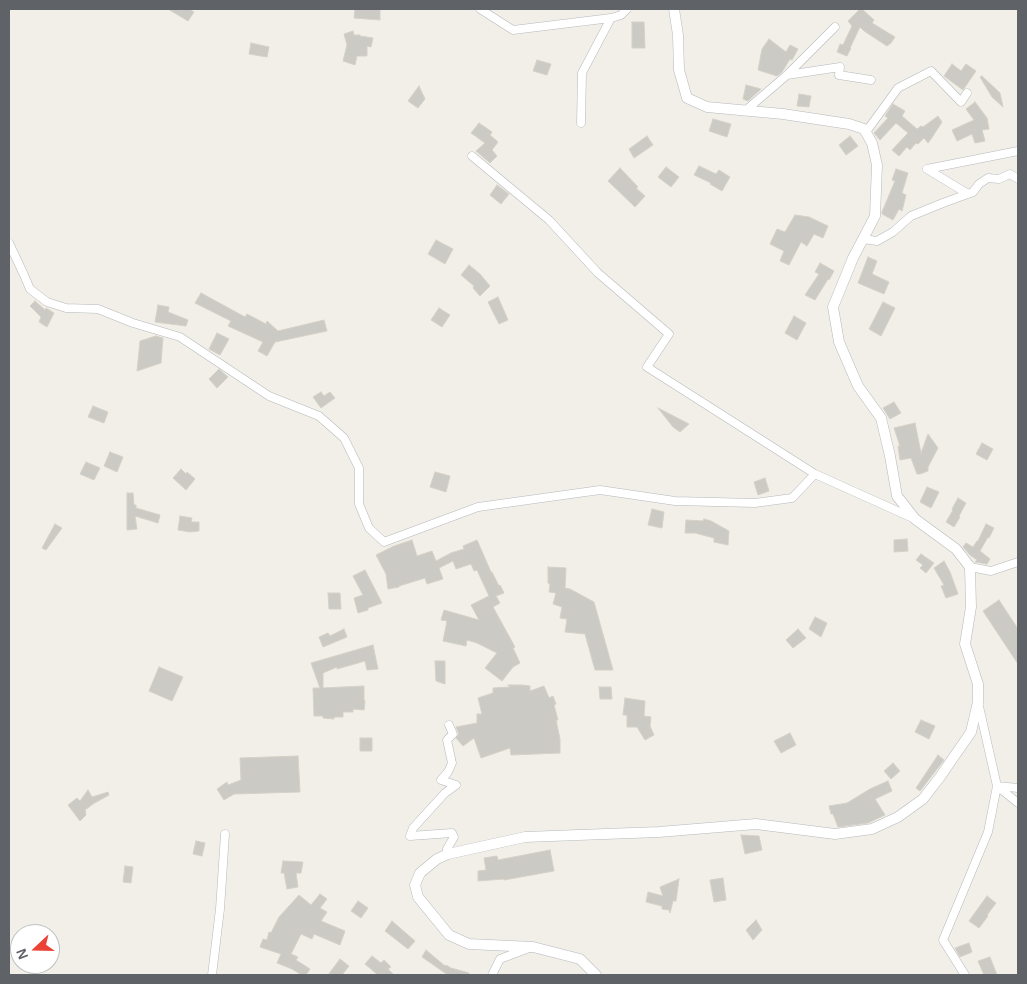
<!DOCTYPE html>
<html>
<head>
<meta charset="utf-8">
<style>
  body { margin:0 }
  #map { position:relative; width:1027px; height:984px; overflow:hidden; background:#f1efe8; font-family:Arial,sans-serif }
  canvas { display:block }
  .frame { position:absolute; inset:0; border:10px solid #5f6368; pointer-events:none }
  .north { position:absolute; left:10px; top:924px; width:50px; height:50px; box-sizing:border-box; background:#fff; border:1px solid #bfc1c3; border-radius:50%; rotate:249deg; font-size:14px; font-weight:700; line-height:20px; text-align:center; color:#5f6368 }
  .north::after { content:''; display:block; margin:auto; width:18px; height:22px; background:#ea4335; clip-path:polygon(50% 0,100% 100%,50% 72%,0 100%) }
</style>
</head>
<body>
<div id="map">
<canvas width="1027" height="984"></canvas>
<div class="frame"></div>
<div class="north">N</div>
</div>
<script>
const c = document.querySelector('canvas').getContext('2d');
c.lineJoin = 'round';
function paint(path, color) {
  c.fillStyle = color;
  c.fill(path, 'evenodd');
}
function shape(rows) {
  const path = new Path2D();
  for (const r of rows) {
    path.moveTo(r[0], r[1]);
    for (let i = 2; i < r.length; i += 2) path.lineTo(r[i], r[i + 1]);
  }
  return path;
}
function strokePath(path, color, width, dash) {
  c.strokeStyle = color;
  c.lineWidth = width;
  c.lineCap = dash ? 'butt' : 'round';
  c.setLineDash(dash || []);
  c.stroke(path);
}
const building = shape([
  [168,9,189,9,194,12,188,21,168,9],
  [355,9,380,9,380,20,354,18,355,9],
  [860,9,862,9,874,20,872,23,895,37,891,43,887,46,864,31,860,27,850,48,851,48,847,56,837,52,840,44,843,45,852,26,848,21,860,9],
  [632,22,644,22,645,48,632,48,632,22],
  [353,31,354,35,360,35,360,36,373,38,371,47,367,46,367,56,357,56,355,65,343,61,347,45,344,34,353,31],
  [769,39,786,52,790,45,798,49,792,60,790,59,782,72,777,76,758,70,762,49,769,39],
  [251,43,269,47,267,57,249,54,251,43],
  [537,60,551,64,547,75,533,71,537,60],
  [952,64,961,71,966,64,976,71,963,90,944,76,952,64],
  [982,76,1000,93,1003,107,992,97,980,77,982,76],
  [746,85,761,89,748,101,743,99,746,85],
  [419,86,425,99,418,108,408,101,419,86],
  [799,94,811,96,809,107,797,106,799,94],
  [975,102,987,118,989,129,982,130,985,141,975,143,972,134,957,141,952,130,974,120,966,109,975,102],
  [893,104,905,111,902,116,917,129,921,126,923,127,938,116,942,122,931,139,928,143,924,138,918,144,916,143,910,150,907,147,899,156,892,150,908,133,896,123,880,140,874,133,888,118,885,116,893,104],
  [713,119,731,124,727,137,709,131,713,119],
  [479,123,492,132,490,135,498,142,492,150,497,156,490,163,476,151,485,143,471,133,479,123],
  [647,136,653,145,634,158,629,149,647,136],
  [850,136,858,146,846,155,839,145,850,136],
  [699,166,716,174,719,170,730,177,722,191,710,184,711,183,694,175,699,166],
  [666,167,679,177,671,187,658,177,666,167],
  [620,168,638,187,636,188,645,196,635,207,608,181,620,168],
  [896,169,908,173,902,193,906,195,902,211,899,209,893,220,882,214,882,212,895,181,892,180,896,169],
  [497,185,509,194,501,204,490,195,497,185],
  [795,215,809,217,828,226,823,238,814,234,807,246,801,242,789,265,780,261,784,251,770,244,777,229,785,232,795,215],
  [436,240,453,249,445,264,428,254,436,240],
  [868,257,877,261,872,274,889,282,884,294,858,283,868,257],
  [820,263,834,271,829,280,828,279,815,300,805,295,819,274,815,272,820,263],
  [469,265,480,274,490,286,480,296,473,288,474,286,461,275,469,265],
  [201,293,245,317,247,314,266,324,267,321,278,331,324,320,327,331,275,342,267,356,258,351,263,342,228,326,231,321,195,303,201,293],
  [498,297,508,320,499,324,488,302,498,297],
  [35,301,45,310,46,308,54,313,47,327,39,322,41,317,30,306,35,301],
  [883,302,895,308,881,336,869,329,883,302],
  [158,305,169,307,168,312,188,320,186,326,155,322,158,305],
  [439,308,450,315,442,327,431,320,439,308],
  [794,316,806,323,797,340,785,333,794,316],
  [217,333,229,339,220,355,209,349,217,333],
  [156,336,163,338,161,363,137,371,140,341,156,336],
  [219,369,228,377,217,388,209,379,219,369],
  [321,392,324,396,330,392,335,398,321,408,313,397,321,392],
  [894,402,901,413,890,419,883,408,894,402],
  [93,406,108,412,104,423,88,417,93,406],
  [658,408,689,424,680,432,673,427,658,408],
  [915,423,921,453,928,434,938,448,928,467,928,471,920,474,917,474,911,458,900,460,898,446,900,446,894,428,915,423],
  [982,443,993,449,987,460,976,454,982,443],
  [110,452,123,457,117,472,104,466,110,452],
  [86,462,100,468,94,480,80,474,86,462],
  [181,469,186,474,187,472,195,479,186,490,173,478,181,469],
  [435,472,450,476,446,492,430,487,435,472],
  [765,478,769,491,758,495,754,482,765,478],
  [927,487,939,492,931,508,920,502,927,487],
  [127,493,133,493,134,505,136,505,136,508,160,515,158,523,135,516,137,529,127,530,127,493],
  [958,498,966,503,959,516,960,517,954,527,946,522,953,510,952,509,958,498],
  [652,509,664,512,662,528,648,525,652,509],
  [180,516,192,518,191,522,199,522,199,531,190,532,178,530,180,516],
  [704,519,711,521,729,531,728,545,714,542,714,538,695,533,685,533,686,520,703,521,704,519],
  [55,524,62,528,46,550,42,548,55,524],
  [986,524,994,528,989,538,988,537,980,551,990,559,987,564,976,562,975,562,977,560,970,555,963,547,966,543,973,547,977,541,978,541,986,524],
  [907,539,908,551,894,552,894,540,907,539],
  [412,540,417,556,432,551,436,561,451,553,464,549,463,546,477,540,491,572,492,572,499,586,500,585,504,593,496,596,500,603,493,607,515,647,513,648,520,663,513,667,502,681,485,668,497,653,477,643,467,640,466,646,443,641,447,621,441,620,444,610,479,620,471,605,489,596,477,570,474,571,471,564,456,569,453,561,439,568,443,579,427,584,425,578,399,586,399,587,388,589,386,574,376,555,394,546,412,540],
  [921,554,934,563,926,573,920,568,923,565,916,560,921,554],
  [944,561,950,572,958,594,946,598,941,586,944,585,934,568,944,561],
  [548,567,566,568,565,588,570,589,594,602,613,670,595,670,585,634,565,632,567,619,560,618,562,607,553,604,556,593,549,592,550,584,548,583,548,567],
  [365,570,382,603,368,608,368,610,358,613,354,598,363,595,353,576,365,570],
  [328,593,340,593,341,609,329,609,328,593],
  [999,600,1018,629,1018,664,983,611,999,600],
  [815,617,827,623,821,637,809,629,815,617],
  [344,629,347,637,323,647,319,637,328,633,330,636,344,629],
  [798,629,806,638,793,648,786,640,798,629],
  [373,645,378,669,367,670,365,661,337,669,337,667,323,673,323,688,364,686,364,700,365,701,364,710,353,709,353,712,343,712,343,717,334,717,334,719,323,718,323,716,314,716,313,688,320,688,311,663,373,645],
  [435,661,445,661,445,684,436,681,435,661],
  [159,667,183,677,172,701,149,691,159,667],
  [508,685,522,685,530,686,530,691,544,686,549,698,553,696,556,704,554,705,558,720,556,720,560,739,560,753,511,755,510,748,481,758,474,738,463,746,456,738,459,734,456,727,477,723,477,714,482,714,478,698,493,693,493,688,510,687,508,685],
  [599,687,611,687,612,699,600,699,599,687],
  [625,698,645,701,644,716,651,717,650,726,654,735,645,740,637,727,627,727,627,715,623,715,625,698],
  [921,720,935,726,929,739,915,732,921,720],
  [790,733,796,745,781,753,774,741,790,733],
  [360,738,372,738,372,751,360,751,360,738],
  [938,755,944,760,920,791,916,788,938,755],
  [298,756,300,792,234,794,224,800,217,789,227,782,228,785,241,780,240,758,298,756],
  [893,763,900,771,891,779,884,771,893,763],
  [888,781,892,791,875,799,885,815,868,823,838,827,833,814,831,814,829,806,847,803,870,789,888,781],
  [88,790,92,797,108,792,109,795,93,804,85,810,86,815,80,821,68,805,77,798,80,801,88,790],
  [741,835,759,836,762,850,745,854,741,835],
  [196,841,205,843,202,856,193,854,196,841],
  [550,850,554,871,504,880,504,879,478,881,478,871,486,870,484,858,497,856,498,860,550,850],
  [283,861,303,862,301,873,296,873,298,887,287,889,284,873,281,873,283,861],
  [125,866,133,867,131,883,123,882,125,866],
  [723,878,726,900,714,902,710,880,723,878],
  [679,879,676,901,673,901,670,913,669,910,662,909,662,906,646,902,648,892,663,896,660,887,679,879],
  [320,894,327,899,320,908,327,912,321,921,345,931,340,945,314,934,312,939,301,934,291,954,298,957,296,960,310,969,306,975,302,975,292,969,277,963,281,954,260,947,263,939,267,940,269,932,271,933,279,917,299,895,311,905,320,894],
  [987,896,996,903,987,915,988,916,979,928,969,921,987,896],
  [358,901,368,908,361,918,351,911,358,901],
  [756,920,762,930,753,940,746,930,756,920],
  [392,921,415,941,408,949,385,931,392,921],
  [969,943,972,952,960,957,955,948,969,943],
  [426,950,445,966,446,965,451,968,469,973,468,975,448,975,422,957,426,950],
  [372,956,381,963,384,960,391,967,388,969,394,975,378,975,365,964,372,956],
  [990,957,997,975,984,975,978,961,990,957],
  [340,959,349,966,342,975,328,975,340,959]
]);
paint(building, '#cccac5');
strokePath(building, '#d6d1c6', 1);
const minor = shape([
  [480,9,513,30,611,18],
  [787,75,840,67,839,75,871,80],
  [745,111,787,75,835,27],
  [581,123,582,73,611,18,621,15,627,9],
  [866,132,898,88,931,71,961,102,967,93],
  [472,156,549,220,598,273,669,334,647,367,815,474,915,519],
  [927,169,1018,151],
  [927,169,968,194],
  [863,239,877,241,893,232,911,216,943,203,973,192,979,184,988,178,999,179,1010,174,1018,179],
  [9,243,24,275,30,289,47,302,66,308,98,309,133,323,180,337,269,396,319,416,344,438,359,468,359,504,369,528,384,542,478,507,600,490,675,501,755,503,792,498,815,474],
  [970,567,991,571,1018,562],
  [978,702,997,786,1018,803],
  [448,854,447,849,454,837,452,833,410,836,413,828,445,793,456,785,441,780,448,772,452,763,447,740,453,734,449,725],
  [212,975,220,909,225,834],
  [492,975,500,959,529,948],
  [965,975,943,940,988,832,997,786,1018,788]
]);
const tertiary = shape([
  [596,975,580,959,533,947,469,944,449,935,418,897,415,885,420,873,437,859,448,854,525,837,659,832,756,824,835,834,872,829,898,817,923,799,940,777,971,732,978,702,978,684,965,644,971,607,970,567,956,549,915,519,897,496,890,456,881,418,858,386,839,342,833,307,853,258,875,216,877,165,872,143,864,129,849,124,783,114,707,107,687,98,679,70,678,35,674,9]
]);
strokePath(minor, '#b5b8bc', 9);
strokePath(tertiary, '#b5b8bc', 11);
strokePath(minor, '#fff', 8);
strokePath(tertiary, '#fff', 10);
</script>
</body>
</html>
